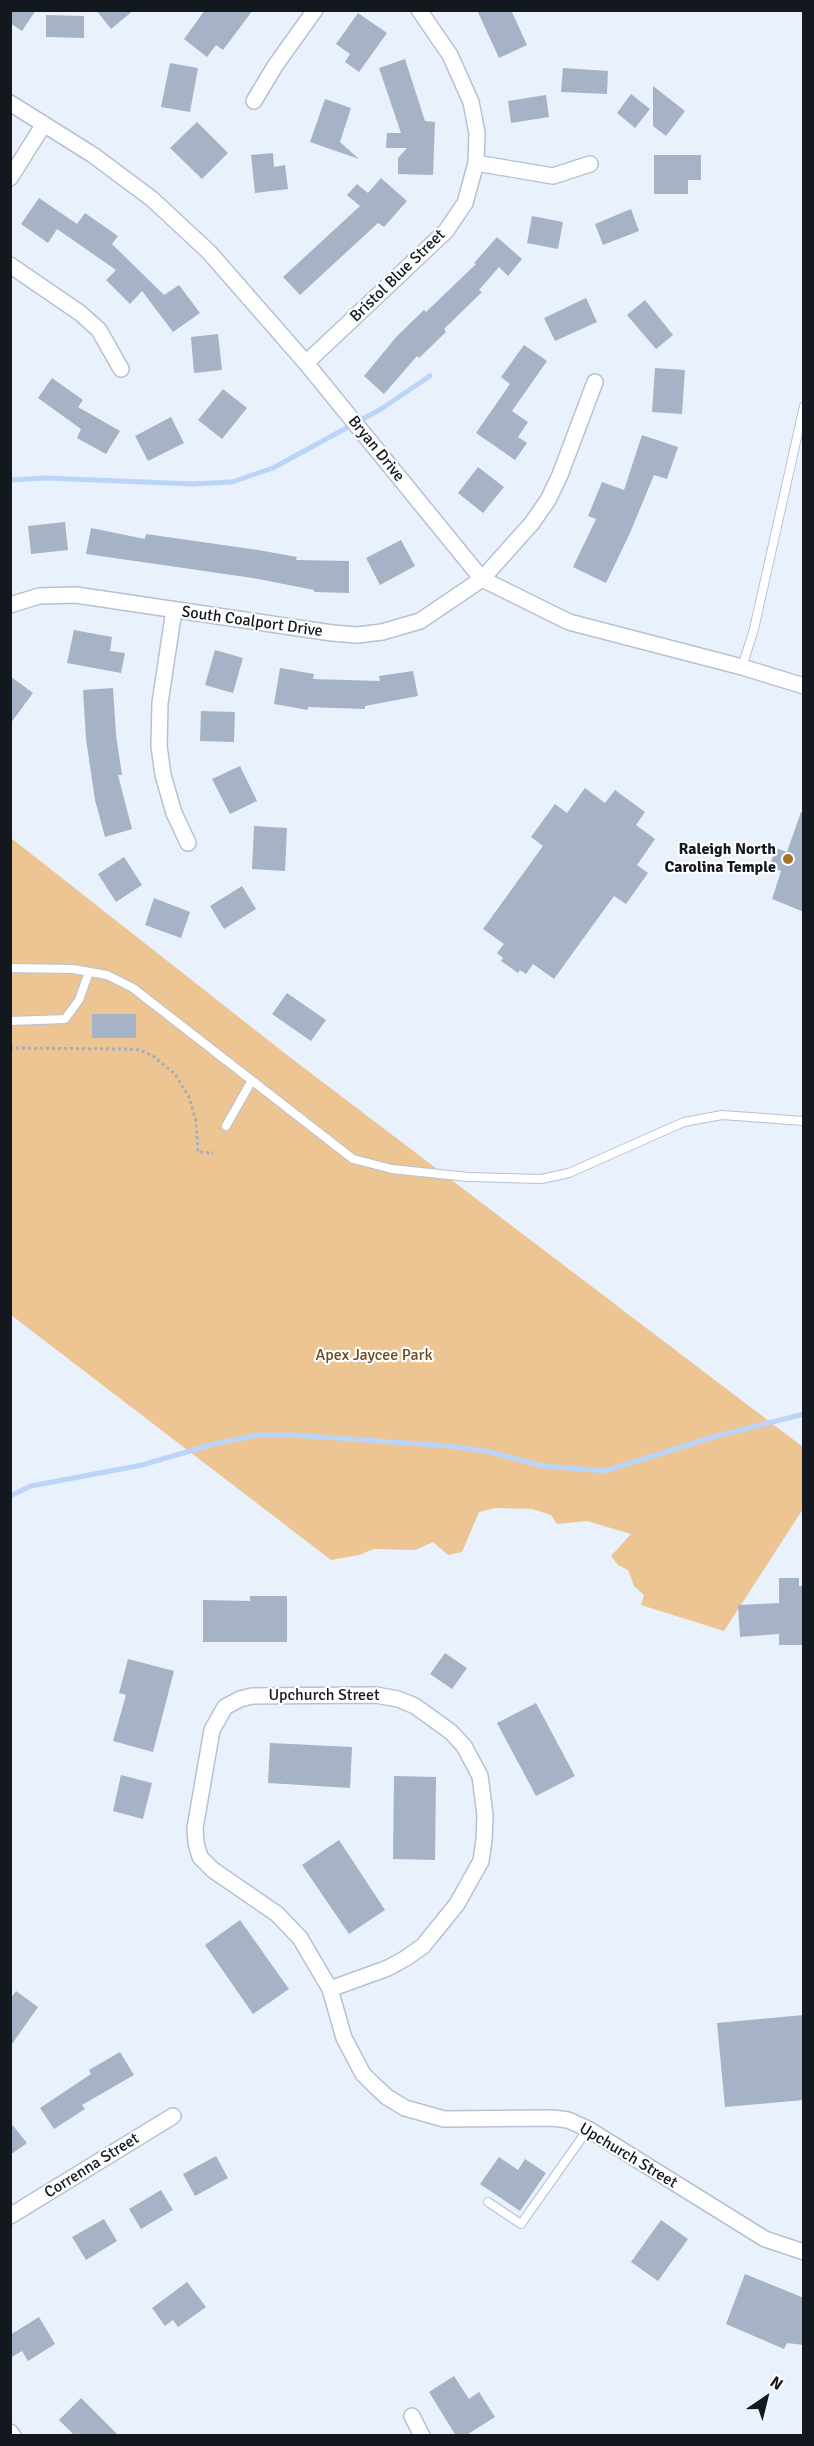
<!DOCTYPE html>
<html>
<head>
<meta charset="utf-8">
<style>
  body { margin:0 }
  #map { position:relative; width:814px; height:2446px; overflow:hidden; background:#e9f1fd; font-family:Signika,sans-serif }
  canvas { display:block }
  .frame { position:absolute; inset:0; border:12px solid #13171e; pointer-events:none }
  .north { position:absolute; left:736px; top:2368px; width:60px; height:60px; -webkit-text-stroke:4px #fefefe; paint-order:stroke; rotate:35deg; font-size:16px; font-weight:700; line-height:24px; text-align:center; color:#13171e }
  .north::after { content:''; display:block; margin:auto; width:21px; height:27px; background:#13171e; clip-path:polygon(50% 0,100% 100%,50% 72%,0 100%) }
</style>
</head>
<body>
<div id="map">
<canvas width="814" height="2446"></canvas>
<div class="frame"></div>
<div class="north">N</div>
</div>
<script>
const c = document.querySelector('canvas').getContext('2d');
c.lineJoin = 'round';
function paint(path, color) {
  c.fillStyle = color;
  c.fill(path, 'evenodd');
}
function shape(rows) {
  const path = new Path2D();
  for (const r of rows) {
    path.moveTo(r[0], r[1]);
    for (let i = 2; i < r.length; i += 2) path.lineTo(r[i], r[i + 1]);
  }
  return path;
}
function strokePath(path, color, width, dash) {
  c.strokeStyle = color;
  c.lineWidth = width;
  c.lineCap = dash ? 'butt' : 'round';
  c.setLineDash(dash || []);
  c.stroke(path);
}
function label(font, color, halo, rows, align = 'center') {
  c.font = font + ' Signika,sans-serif';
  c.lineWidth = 4.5;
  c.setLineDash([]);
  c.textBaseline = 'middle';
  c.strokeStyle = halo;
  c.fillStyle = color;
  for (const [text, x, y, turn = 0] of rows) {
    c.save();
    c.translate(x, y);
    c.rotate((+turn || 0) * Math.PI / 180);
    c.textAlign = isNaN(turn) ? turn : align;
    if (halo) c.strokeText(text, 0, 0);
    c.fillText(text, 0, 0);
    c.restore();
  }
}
paint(shape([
  [11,838,287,1055,803,1447,803,1509,724,1631,641,1605,644,1595,634,1586,628,1570,618,1565,611,1556,631,1534,587,1521,557,1524,551,1515,532,1509,496,1508,479,1512,462,1552,448,1555,433,1542,415,1550,374,1549,359,1555,331,1560,11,1315]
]), '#ecc593');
strokePath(shape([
  [10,480,46,478,193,484,232,482,273,468,381,409,430,376],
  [10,1496,31,1486,142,1465,214,1444,258,1435,293,1435,450,1446,490,1452,543,1466,605,1471,713,1437,804,1414]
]), '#bbd5f8', 5);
paint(shape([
  [10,10,36,10,22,31,10,23],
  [96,10,134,10,111,29],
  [205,10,253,10,223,50,216,45,207,57,184,39],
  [477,10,511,10,527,45,499,58],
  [358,13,387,33,359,72,345,62,350,54,336,44],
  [46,15,84,16,84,38,46,37],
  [405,59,425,121,435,122,433,175,398,174,398,158,407,148,386,148,387,133,401,133,379,68],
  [170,63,198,68,190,112,161,107],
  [563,68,608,71,607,94,561,92],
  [653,86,685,111,666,136,653,126],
  [631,94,650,109,635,128,617,113],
  [546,95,549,117,511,123,508,101],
  [325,99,351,108,340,142,359,159,310,142],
  [197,122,228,153,202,179,170,148],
  [273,153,274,167,285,165,288,189,255,193,251,155],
  [654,155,701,155,701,180,688,180,688,194,654,194],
  [381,178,407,201,384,227,378,223,300,295,283,277,360,206,347,195,357,184,368,193],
  [39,198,77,224,85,213,118,236,112,244,164,295,179,285,200,313,173,332,142,291,130,304,106,280,116,270,57,229,48,243,21,224],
  [631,209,639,231,603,245,595,224],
  [532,216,563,222,558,249,527,243],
  [497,237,522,259,508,276,499,267,479,290,482,292,444,329,446,332,419,358,417,356,384,394,364,376,397,336,424,310,426,312,476,264,474,263],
  [586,298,597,322,555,341,544,318],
  [645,300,673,335,656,349,627,315],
  [218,334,222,370,194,373,191,337],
  [524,345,547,361,512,411,528,422,518,437,527,443,515,460,476,433,510,384,501,377],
  [655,368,685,370,682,414,652,412],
  [52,378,83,400,78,407,120,431,106,454,77,438,81,429,38,398],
  [223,389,247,408,222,439,198,420],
  [171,417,184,443,148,461,135,436],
  [642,435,678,447,667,479,654,475,630,533,606,583,573,567,596,519,588,516,602,482,624,490],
  [478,467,504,487,483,513,458,493],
  [65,522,68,550,31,554,28,526],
  [91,528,145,539,146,534,258,550,297,557,296,560,349,561,349,593,314,592,314,590,253,578,86,554],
  [401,540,415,566,380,585,366,558],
  [74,630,112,637,110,651,125,653,121,673,67,663],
  [215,650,243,658,233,693,205,685],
  [280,668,314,674,313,679,380,681,379,676,413,671,418,696,365,706,365,709,308,707,308,710,274,704],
  [10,676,33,693,10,724],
  [113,688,116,735,122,775,118,775,132,829,105,837,95,800,86,739,83,690],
  [201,711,235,712,234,742,200,741],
  [240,766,257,801,230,814,212,779],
  [585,788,605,803,615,790,645,812,636,825,655,839,637,865,648,873,626,904,614,896,554,979,533,964,526,974,520,970,518,973,501,961,503,958,497,953,504,944,483,929,543,846,531,837,555,804,567,813],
  [801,812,804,812,804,912,772,899,781,871,769,867,776,848,787,852],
  [254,826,287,828,285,871,252,869],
  [124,857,142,885,116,902,98,874],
  [242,886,256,909,224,929,210,906],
  [154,898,190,912,181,938,145,925],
  [287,993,326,1020,311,1041,272,1014],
  [92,1014,136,1014,136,1038,92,1038],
  [779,1578,799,1578,799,1586,804,1586,804,1645,779,1645,779,1634,740,1637,738,1605,779,1603],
  [250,1596,287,1596,287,1642,203,1642,203,1600,250,1601],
  [445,1653,467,1668,452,1689,430,1674],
  [128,1659,174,1671,153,1752,113,1741,126,1695,119,1693],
  [536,1703,575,1776,536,1796,497,1723],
  [270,1743,352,1747,350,1788,268,1783],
  [121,1775,152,1783,143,1819,113,1811],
  [394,1776,436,1777,435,1860,393,1859],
  [339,1840,385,1910,349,1934,302,1865],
  [240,1920,289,1989,253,2014,205,1945],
  [16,1991,38,2007,10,2047,10,1999],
  [804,2015,804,2100,725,2107,717,2023],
  [120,2052,134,2075,82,2105,85,2109,54,2129,40,2108,91,2074,89,2070],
  [10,2122,27,2143,10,2155],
  [216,2156,228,2178,195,2196,183,2174],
  [499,2157,518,2170,525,2159,546,2173,520,2211,480,2184],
  [161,2190,173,2210,141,2229,129,2209],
  [104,2219,117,2241,86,2260,72,2237],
  [661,2220,688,2239,658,2281,631,2262],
  [745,2274,804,2298,804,2345,787,2343,784,2349,726,2324],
  [187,2282,206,2307,178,2327,173,2320,165,2326,152,2308],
  [39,2317,55,2344,28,2361,22,2351,10,2358,10,2335],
  [454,2376,469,2399,479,2392,495,2417,465,2436,456,2436,429,2392],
  [81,2398,119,2436,75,2436,59,2420]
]), '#a6b3c6');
const service = shape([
  [742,667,754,629,804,406],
  [10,968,73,969,107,975,133,988,353,1159,392,1169,468,1177,541,1179,569,1173,684,1122,722,1115,804,1121],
  [10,1021,65,1019,79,1000,89,972],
  [226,1126,251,1082],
  [488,2202,521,2224,588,2129]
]);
const minor = shape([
  [254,101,275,66,315,10],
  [10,103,93,155,152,199,209,252,306,363,482,579,569,622,742,667,804,686],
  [476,163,553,176,590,164],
  [10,178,44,124],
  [10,265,80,313,99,330,121,369],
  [306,363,446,231,465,203,476,163,477,133,471,102,450,55,419,10],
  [10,605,39,596,76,595,332,633,357,635,382,632,420,621,482,579,532,523,548,500,560,475,595,382],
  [174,610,160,703,159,746,163,775,174,813,188,843],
  [330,1989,388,1968,406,1958,423,1946,457,1904,481,1861,484,1840,485,1815,480,1776,464,1746,451,1732,415,1706,398,1699,376,1695,252,1696,240,1699,225,1707,212,1730,195,1828,196,1843,200,1857,213,1870,277,1914,300,1938,330,1989,344,2038,363,2074,375,2086,387,2097,405,2108,444,2119,552,2118,568,2120,588,2129,765,2239,804,2252],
  [10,2216,173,2116],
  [412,2416,422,2436],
  [10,2432,13,2436]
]);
strokePath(service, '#b5c2d5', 10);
strokePath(minor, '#b5c2d5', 18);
strokePath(shape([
  [10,1048,126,1049,140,1050,153,1056,175,1074,189,1097,196,1121,198,1152,213,1153]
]), '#a7aeb8', 3, [3, 3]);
strokePath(service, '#fff', 8);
strokePath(minor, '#fff', 15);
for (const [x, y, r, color] of [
  [788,859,6,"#a47228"]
]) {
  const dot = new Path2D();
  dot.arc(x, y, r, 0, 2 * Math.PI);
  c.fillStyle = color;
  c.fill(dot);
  strokePath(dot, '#fefefe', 2);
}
label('16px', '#13171e', '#fefefe', [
  ["Bristol Blue Street",398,276,-44],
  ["Bryan Drive",376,449,51],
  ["South Coalport Drive",252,622,8],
  ["Upchurch Street",324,1696],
  ["Upchurch Street",628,2156,31],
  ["Correnna Street",92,2166,-32]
]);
label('bold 16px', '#13171e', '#fefefe', [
  ["Raleigh North",776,850],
  ["Carolina Temple",776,868]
], 'right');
label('16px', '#6a4a1e', '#fefefe', [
  ["Apex Jaycee Park",374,1356]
]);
</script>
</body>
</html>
